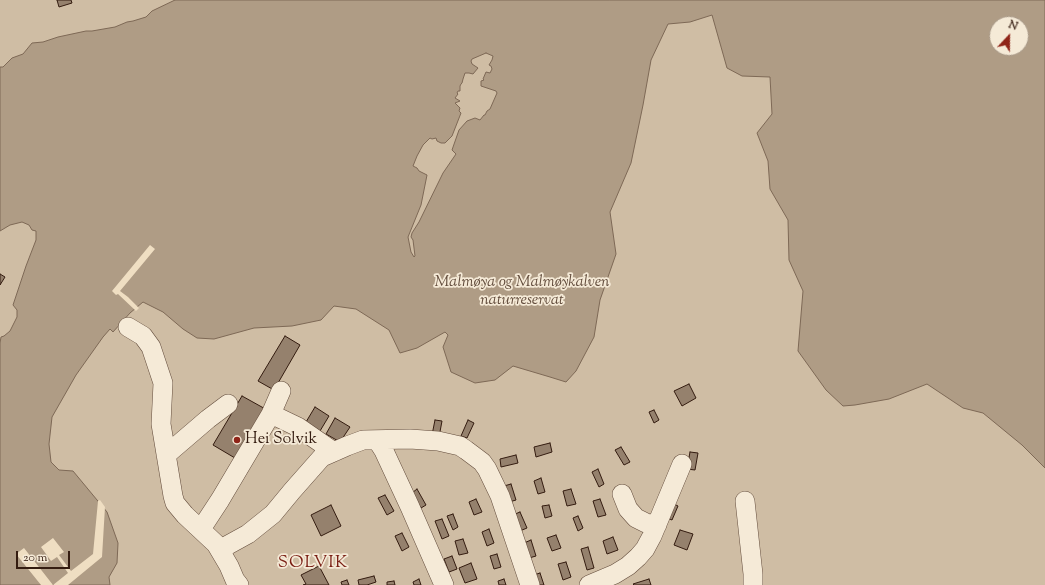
<!DOCTYPE html>
<html>
<head>
<meta charset="utf-8">
<style>
  body { margin:0 }
  #map { position:relative; width:1045px; height:585px; overflow:hidden; background:#efdec2; font-family:"Sorts Mill Goudy",serif }
  canvas { display:block }
  .north { position:absolute; left:989px; top:16px; width:40px; height:40px; box-sizing:border-box; background:#f5ead7; border:1px solid #a89887; border-radius:50%; rotate:22deg; font-size:11px; font-weight:700; line-height:16px; text-align:center; color:#341c10 }
  .north::after { content:''; display:block; margin:auto; width:14px; height:18px; background:#8f2418; clip-path:polygon(50% 0,100% 100%,50% 72%,0 100%) }
  .scale { position:absolute; left:16px; top:551px; width:54px; height:18px; box-sizing:border-box; border:2px solid #341c10; border-top:0; padding-left:5px; font-size:12px; line-height:14px; white-space:nowrap; color:#341c10; -webkit-text-stroke:3px #f5ead7; paint-order:stroke }
</style>
</head>
<body>
<div id="map">
<canvas width="1045" height="585"></canvas>
<div class="north">N</div>
<div class="scale">20 m</div>
</div>
<script>
const c = document.querySelector('canvas').getContext('2d');
c.lineJoin = 'round';
function paint(path, color) {
  c.fillStyle = color;
  c.fill(path, 'evenodd');
}
function shape(rows) {
  const path = new Path2D();
  for (const r of rows) {
    path.moveTo(r[0], r[1]);
    for (let i = 2; i < r.length; i += 2) path.lineTo(r[i], r[i + 1]);
  }
  return path;
}
function strokePath(path, color, width, dash) {
  c.strokeStyle = color;
  c.lineWidth = width;
  c.lineCap = dash ? 'butt' : 'round';
  c.setLineDash(dash || []);
  c.stroke(path);
}
function label(font, color, halo, rows, align = 'center') {
  c.font = font + ' "Sorts Mill Goudy",serif';
  c.lineWidth = 3.5;
  c.setLineDash([]);
  c.textBaseline = 'middle';
  c.strokeStyle = halo;
  c.fillStyle = color;
  for (const [text, x, y, turn = 0] of rows) {
    c.save();
    c.translate(x, y);
    c.rotate((+turn || 0) * Math.PI / 180);
    c.textAlign = isNaN(turn) ? turn : align;
    if (halo) c.strokeText(text, 0, 0);
    c.fillText(text, 0, 0);
    c.restore();
  }
}
paint(shape([
  [0,0,838,0,1045,296,1045,585,0,585]
]), '#cfbda4');
const water = shape([
  [175,0,1045,0,1045,468,1022,445,983,413,963,408,927,384,889,399,855,405,843,406,826,390,798,351,803,291,789,260,788,220,770,189,768,161,757,133,772,114,770,77,742,76,727,68,712,15,690,22,668,24,651,60,643,105,631,163,610,212,616,254,600,300,594,337,576,371,566,382,550,377,513,366,495,380,475,383,451,372,443,347,448,335,445,332,417,348,400,353,389,330,356,309,334,306,321,320,292,326,254,328,214,339,197,338,183,329,163,312,143,302,130,313,113,332,110,329,103,337,76,375,52,417,49,444,51,462,59,470,73,471,107,512,118,543,117,563,109,577,110,585,0,585,0,343,1,337,4,336,10,331,17,317,17,310,13,305,26,266,36,240,36,231,32,230,29,225,22,222,10,225,0,231,0,67,3,67,12,58,23,54,32,43,43,42,58,37,86,31,92,31,115,27,127,22,133,21,146,17,152,11,175,0],
  [997,24,1021,24,1021,48,997,48,997,24],
  [486,53,493,56,492,60,489,65,491,66,492,69,490,73,486,72,483,79,484,80,481,81,481,86,496,91,497,93,490,109,487,111,485,115,484,115,480,120,475,118,467,121,459,130,452,150,456,154,443,173,419,222,412,233,411,237,413,240,415,256,414,257,411,252,408,237,421,205,427,175,419,171,417,168,413,166,417,156,423,145,430,138,432,139,436,138,437,141,441,143,445,143,452,136,461,113,459,111,460,108,455,103,460,101,455,98,458,94,457,93,458,91,460,91,460,86,461,84,462,83,463,79,465,73,469,73,473,74,478,68,472,64,471,61,472,59,486,53]
]);
paint(water, '#af9c85');
strokePath(water, '#7e6956', 1);
paint(shape([
  [150,245,155,249,120,291,128,297,139,308,136,311,118,294,116,295,112,291],
  [100,500,105,507,102,557,68,585,53,585,68,573,57,557,51,561,41,547,53,538,64,552,59,555,71,571,93,554,98,501],
  [24,548,53,585,41,585,16,554]
]), '#efdec2');
const building = shape([
  [57,0,71,0,72,3,59,7,57,0],
  [0,274,5,277,0,285,0,274],
  [285,336,300,345,274,390,258,381,285,336],
  [689,384,696,398,682,406,674,391,689,384],
  [242,396,269,411,240,461,213,445,242,396],
  [315,407,329,416,320,431,306,422,315,407],
  [654,410,659,420,654,423,649,412,654,410],
  [335,418,350,427,340,442,326,434,335,418],
  [435,420,442,421,439,437,432,435,435,420],
  [468,420,474,423,467,438,461,436,468,420],
  [550,443,552,452,536,457,534,447,550,443],
  [621,447,630,462,624,465,615,450,621,447],
  [690,452,698,453,695,470,687,469,690,452],
  [516,455,518,463,501,467,500,459,516,455],
  [598,469,604,484,599,487,592,472,598,469],
  [541,478,545,492,538,494,534,481,541,478],
  [511,484,516,500,509,502,504,486,511,484],
  [417,489,426,505,421,508,412,493,417,489],
  [571,489,576,504,567,506,563,491,571,489],
  [385,495,394,511,387,515,378,498,385,495],
  [476,499,482,512,474,515,469,502,476,499],
  [600,499,606,515,598,517,593,501,600,499],
  [672,503,678,506,672,520,665,517,672,503],
  [331,505,341,526,321,536,311,515,331,505],
  [549,505,552,516,545,518,542,506,549,505],
  [520,512,527,528,515,533,508,517,520,512],
  [453,514,458,527,453,530,447,516,453,514],
  [578,516,583,528,578,531,573,518,578,516],
  [442,519,449,536,442,539,435,521,442,519],
  [489,529,494,543,487,546,482,532,489,529],
  [680,530,693,534,687,550,674,545,680,530],
  [402,533,409,547,402,551,395,536,402,533],
  [556,535,561,548,552,551,547,538,556,535],
  [613,537,618,550,607,554,603,541,613,537],
  [463,539,468,553,459,555,455,541,463,539],
  [531,540,536,556,529,558,524,543,531,540],
  [588,547,594,568,587,570,581,549,588,547],
  [497,554,501,567,494,569,490,556,497,554],
  [452,556,457,569,449,572,444,559,452,556],
  [566,562,571,577,563,580,558,564,566,562],
  [471,563,477,579,465,583,459,568,471,563],
  [319,566,329,585,303,585,306,584,301,575,319,566],
  [540,573,544,585,537,585,534,575,540,573],
  [374,576,376,582,367,585,359,585,358,580,374,576],
  [419,579,421,585,414,585,413,582,419,579],
  [504,579,506,585,499,585,498,581,504,579],
  [649,579,651,585,634,585,633,584,649,579],
  [347,580,349,585,342,585,341,582,347,580],
  [394,581,395,585,387,585,387,582,394,581]
]);
paint(building, '#95816d');
strokePath(building, '#341c10', 1);
const minor = shape([
  [128,327,143,336,151,347,163,383,161,424,173,496,175,503,185,515,216,544,229,566,235,580,239,585],
  [271,414,298,427,334,452],
  [377,440,384,451,410,507,444,585],
  [166,455,208,419,228,404],
  [622,494,628,509,636,518,646,523,657,525],
  [745,501,753,574,753,585],
  [201,529,220,500,271,414,281,391],
  [221,551,228,545,248,534,273,514,292,491,322,457,347,446,363,440,410,439,438,441,460,446,466,450,482,462,487,469,500,496,530,585],
  [589,585,615,574,628,566,638,557,645,549,652,536,682,464]
]);
strokePath(minor, '#634c3c', 20);
strokePath(minor, '#f5ead7', 19);
for (const [x, y, r, color] of [
  [237,440,4,"#8f2418"]
]) {
  const dot = new Path2D();
  dot.arc(x, y, r, 0, 2 * Math.PI);
  c.fillStyle = color;
  c.fill(dot);
  strokePath(dot, '#f5ead7', 1.5);
}
label('italic 16px', '#624c3c', '#f5ead7', [
  ["Malmøya og Malmøykalven",522,283],
  ["naturreservat",522,301]
]);
label('16px', '#341c10', '#f5ead7', [
  ["Hei Solvik",245,440]
], 'left');
c.letterSpacing = '1px';
label('17px', '#7a1f14', '#f5ead7', [
  ["SOLVIK",313,564]
]);
c.letterSpacing = '0px';
</script>
</body>
</html>
